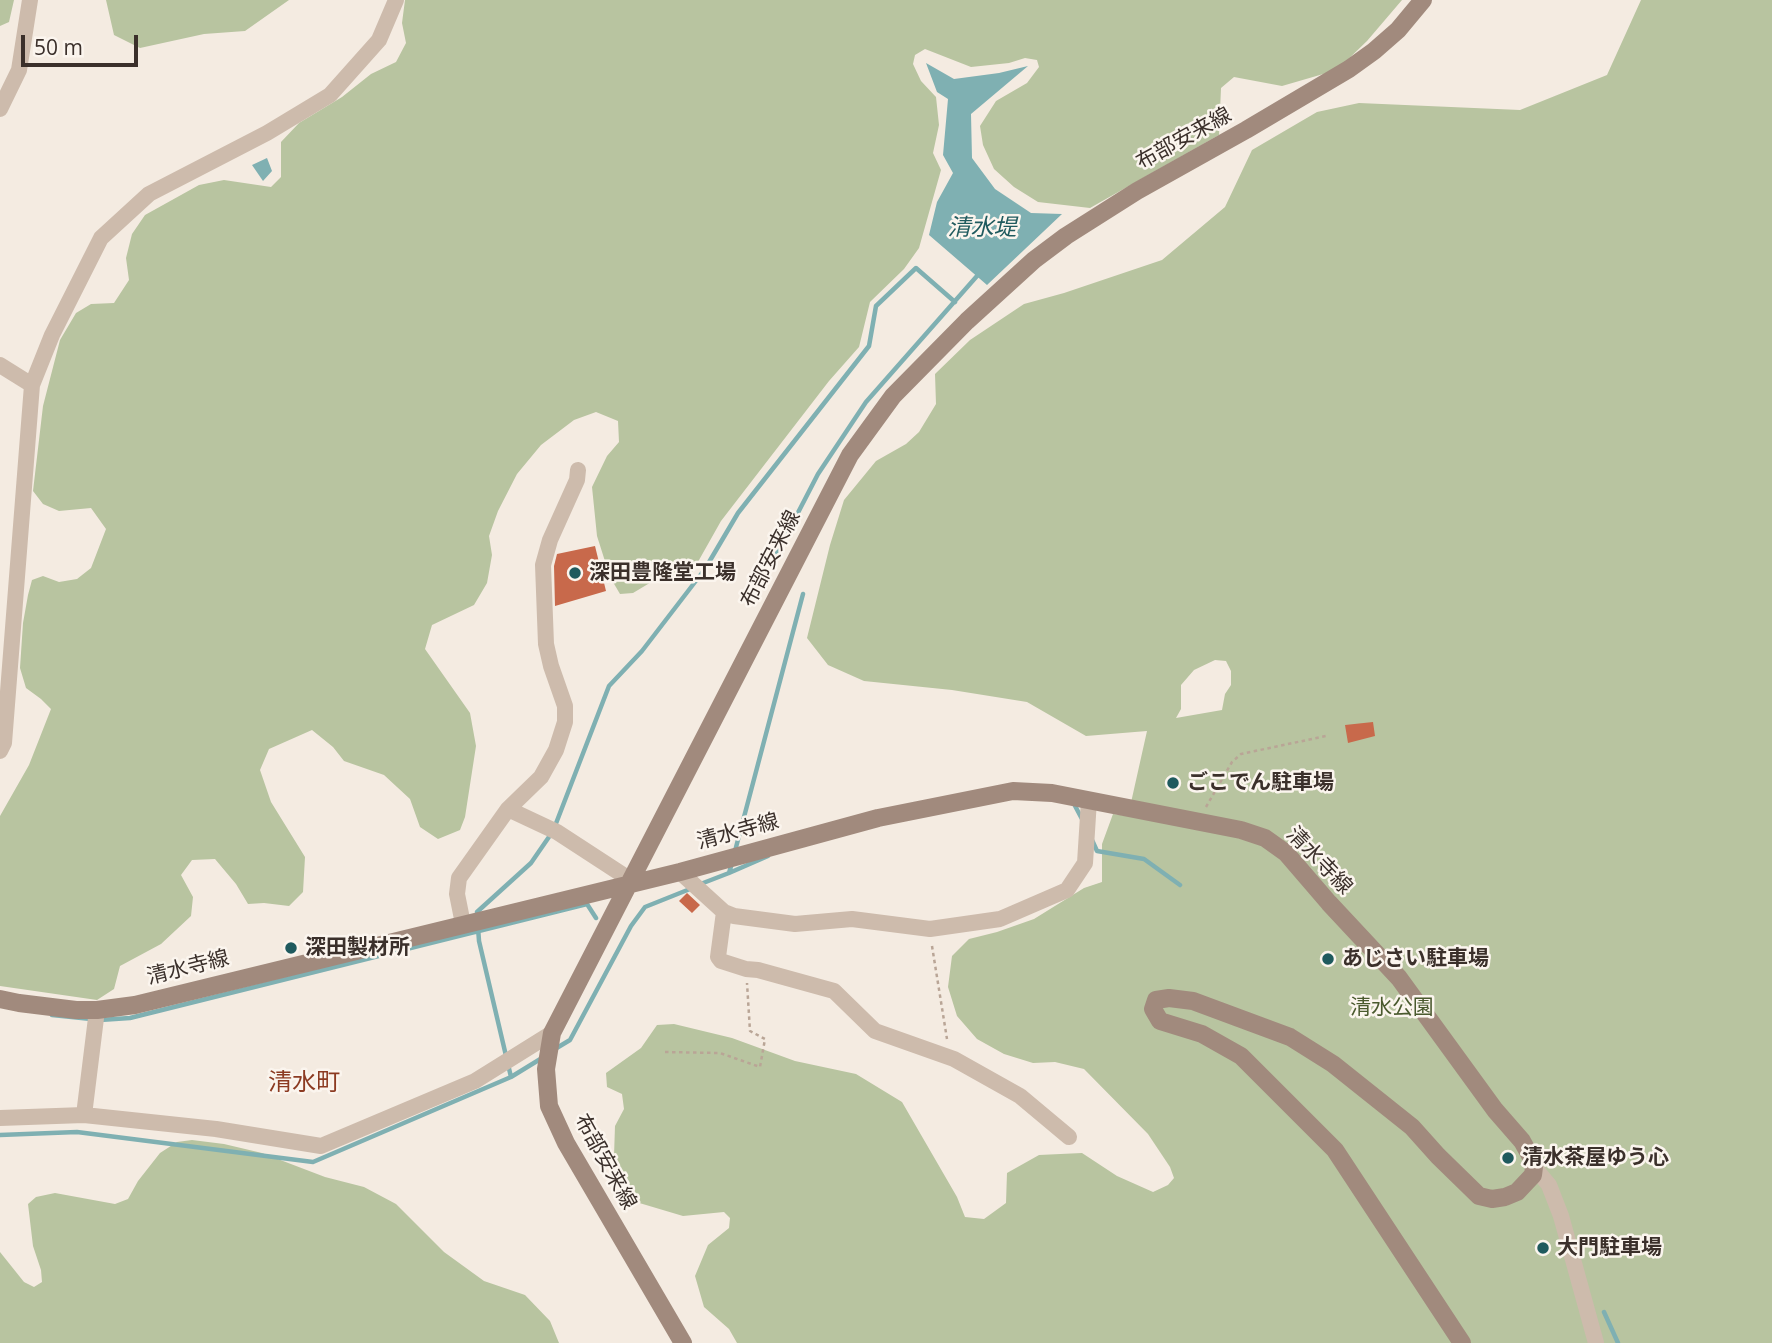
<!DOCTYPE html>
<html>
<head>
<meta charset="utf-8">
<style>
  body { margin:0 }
  #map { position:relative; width:1772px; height:1343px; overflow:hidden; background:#f4ebe1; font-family:"Open Sans",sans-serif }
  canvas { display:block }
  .scale { position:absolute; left:21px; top:35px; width:117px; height:32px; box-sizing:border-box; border:4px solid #3b302b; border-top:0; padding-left:9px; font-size:21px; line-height:24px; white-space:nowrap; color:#3b302b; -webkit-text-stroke:5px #fbf5ee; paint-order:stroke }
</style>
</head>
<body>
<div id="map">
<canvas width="1772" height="1343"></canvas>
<div class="scale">50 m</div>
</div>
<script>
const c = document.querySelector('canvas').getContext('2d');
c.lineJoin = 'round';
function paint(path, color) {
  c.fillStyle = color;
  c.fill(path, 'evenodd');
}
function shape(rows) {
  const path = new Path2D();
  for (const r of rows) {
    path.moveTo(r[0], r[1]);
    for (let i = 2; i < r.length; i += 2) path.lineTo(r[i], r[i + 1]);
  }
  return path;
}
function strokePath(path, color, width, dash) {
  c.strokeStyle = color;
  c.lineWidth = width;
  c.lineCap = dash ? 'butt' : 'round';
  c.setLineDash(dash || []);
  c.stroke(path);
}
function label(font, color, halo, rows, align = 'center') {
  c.font = font + ' "Open Sans","Noto Sans JP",sans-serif';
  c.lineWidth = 5;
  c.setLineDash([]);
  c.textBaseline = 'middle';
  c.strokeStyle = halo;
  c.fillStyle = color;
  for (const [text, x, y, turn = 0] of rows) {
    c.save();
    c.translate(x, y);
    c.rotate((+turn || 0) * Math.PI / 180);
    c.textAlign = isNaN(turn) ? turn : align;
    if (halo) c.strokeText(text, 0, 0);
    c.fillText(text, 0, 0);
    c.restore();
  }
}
paint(shape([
  [0,0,14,0,9,22,0,26],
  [106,0,289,0,245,31,204,34,140,48,114,35],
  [405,0,1402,0,1367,41,1337,70,1282,86,1234,77,1221,88,1219,135,1090,208,1038,202,1014,187,994,169,983,145,980,126,996,101,1027,83,1039,67,1037,60,1025,58,1009,63,971,67,925,49,915,55,913,64,921,81,936,97,939,125,933,153,941,170,919,248,904,269,870,302,859,347,829,381,721,521,690,576,677,581,668,577,653,581,633,593,620,594,610,577,597,536,592,487,607,456,619,442,618,421,596,412,574,420,541,445,517,474,498,511,489,536,492,555,487,583,474,605,432,625,425,649,470,713,476,746,465,817,460,830,438,839,420,827,410,799,384,775,344,761,333,747,312,730,269,749,260,770,271,802,305,857,303,892,289,906,264,903,248,904,236,884,215,859,192,860,181,875,193,897,191,916,161,944,120,966,114,989,97,1000,0,986,0,816,29,765,51,709,41,699,26,688,20,668,23,623,28,595,32,580,43,576,59,582,77,579,91,568,106,529,91,508,59,511,43,504,33,491,43,406,60,340,76,313,91,304,114,303,129,280,126,258,132,234,145,215,199,185,224,180,271,187,281,177,281,142,299,123,342,97,371,74,396,62,406,43,402,23],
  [1641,0,1772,0,1772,1343,737,1343,729,1329,704,1307,695,1276,708,1245,729,1228,730,1218,724,1212,683,1216,636,1202,614,1156,615,1126,624,1109,622,1094,607,1087,606,1073,641,1048,657,1025,674,1024,732,1038,795,1061,856,1074,902,1102,957,1197,965,1217,984,1219,1006,1203,1007,1173,1039,1155,1082,1153,1117,1176,1153,1192,1168,1185,1174,1178,1170,1167,1148,1134,1084,1069,1055,1062,1033,1063,1004,1054,977,1039,957,1016,948,987,952,956,969,939,997,932,1034,919,1084,888,1102,882,1102,844,1113,814,1128,816,1147,731,1086,736,1027,702,952,690,864,681,828,665,807,638,830,545,844,500,876,461,906,444,919,432,936,404,935,374,970,340,1024,304,1064,293,1162,260,1225,207,1252,150,1317,112,1359,103,1520,110,1607,75],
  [1215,660,1226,661,1231,671,1231,685,1225,694,1222,710,1176,718,1181,709,1181,685,1194,670],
  [192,1140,224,1144,262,1153,325,1177,364,1187,396,1204,444,1252,484,1281,525,1295,550,1321,559,1343,0,1343,0,1252,24,1282,34,1287,42,1282,41,1270,33,1246,28,1204,36,1197,55,1193,115,1204,128,1199,138,1181,160,1153,177,1142]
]), '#b8c4a0');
paint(shape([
  [926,63,954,79,999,73,1028,66,971,114,972,158,995,189,1031,213,1062,214,987,285,929,235,937,202,953,173,943,155,948,99,937,92],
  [267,158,272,171,263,181,252,165]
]), '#7fb0b2');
strokePath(shape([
  [774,559,818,474,866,402,977,276],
  [1073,802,1082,819],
  [555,826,609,686,642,651,705,569,738,513,869,346,876,306,916,268,955,302],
  [1092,840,1097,851,1144,859,1180,885],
  [735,851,803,594],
  [729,873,768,856],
  [698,885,729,873,732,863],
  [478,918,477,912,531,863,551,834],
  [478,927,479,941,511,1077],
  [52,1015,91,1019],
  [100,1020,130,1018,587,904,596,918],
  [555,1049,570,1040,631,926,645,907,690,889],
  [0,1135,77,1132,313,1162,511,1077,542,1058],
  [1604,1312,1618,1343]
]), '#7fb0b2', 4.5);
paint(shape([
  [595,546,606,591,555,606,554,566,557,554],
  [1373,722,1375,736,1348,743,1345,725],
  [687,893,700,905,692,913,679,901]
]), '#c8694b');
strokePath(shape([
  [1206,807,1232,762,1241,754,1326,736],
  [932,946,947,1039],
  [665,1052,720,1053,760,1067,765,1039,750,1031,747,983]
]), '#b9a596', 2.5, [3.5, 3.5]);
strokePath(shape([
  [0,109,19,70,30,0],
  [0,365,32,385],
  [0,751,4,743,32,385,52,335,101,238,149,194,267,133,330,95,379,40,396,0],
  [508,809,557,832,623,875,630,884],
  [680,872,724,912,718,957,721,961,746,969,758,970,834,991,875,1031,954,1059,1020,1096,1069,1137],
  [724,912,734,916,795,924,852,919,930,929,1000,919,1067,890,1085,863,1089,800],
  [463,924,457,894,459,878,508,809,541,777,556,750,565,722,565,706,551,666,546,644,543,565,550,540,577,480,578,470],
  [84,1115,97,1010],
  [0,1118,84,1115,216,1129,321,1146,475,1081,552,1033],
  [1534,1167,1549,1185,1561,1216,1596,1343]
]), '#cdbbac', 16);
strokePath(shape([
  [0,999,19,1003,76,1010,97,1010,135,1005,680,872,878,818,1013,791,1052,793,1241,830,1265,838,1286,853,1329,903,1399,978,1495,1110,1522,1141,1532,1159,1534,1167,1533,1175,1517,1192,1505,1197,1492,1199,1479,1196,1438,1156,1412,1127,1333,1064,1290,1037,1193,1001,1169,998,1156,1000,1153,1009,1160,1021,1202,1034,1241,1056,1335,1150,1462,1343],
  [683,1343,566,1143,549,1106,546,1069,552,1033,850,455,893,396,967,321,1034,260,1066,236,1137,191,1246,130,1349,69,1374,51,1398,30,1423,0]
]), '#a18a7d', 18);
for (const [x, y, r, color] of [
  [575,573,7,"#1f5a5e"],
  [1173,783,7,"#1f5a5e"],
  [291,948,7,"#1f5a5e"],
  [1328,959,7,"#1f5a5e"],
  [1508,1158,7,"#1f5a5e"],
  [1543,1248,7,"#1f5a5e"]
]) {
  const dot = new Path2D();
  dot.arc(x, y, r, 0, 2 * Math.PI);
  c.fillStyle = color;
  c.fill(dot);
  strokePath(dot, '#fbf5ee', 2.5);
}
label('21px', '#3b302b', '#fbf5ee', [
  ["布部安来線",1184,139,-29],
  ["布部安来線",771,559,-63],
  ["清水寺線",738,832,-15],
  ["清水寺線",1319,861,46],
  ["清水寺線",188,968,-14],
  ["布部安来線",605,1162,61]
]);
label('bold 21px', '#3b302b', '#fbf5ee', [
  ["深田豊隆堂工場",589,573],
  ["ごこでん駐車場",1187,783],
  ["深田製材所",305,948],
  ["あじさい駐車場",1342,959],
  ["清水茶屋ゆう心",1522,1158],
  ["大門駐車場",1557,1248]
], 'left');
label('21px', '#4a5a2e', '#fbf5ee', [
  ["清水公園",1392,1008]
]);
label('italic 23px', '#1f5a5e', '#fbf5ee', [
  ["清水堤",982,228]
]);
label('24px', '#8c3b22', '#fbf5ee', [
  ["清水町",304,1083]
]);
</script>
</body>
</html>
